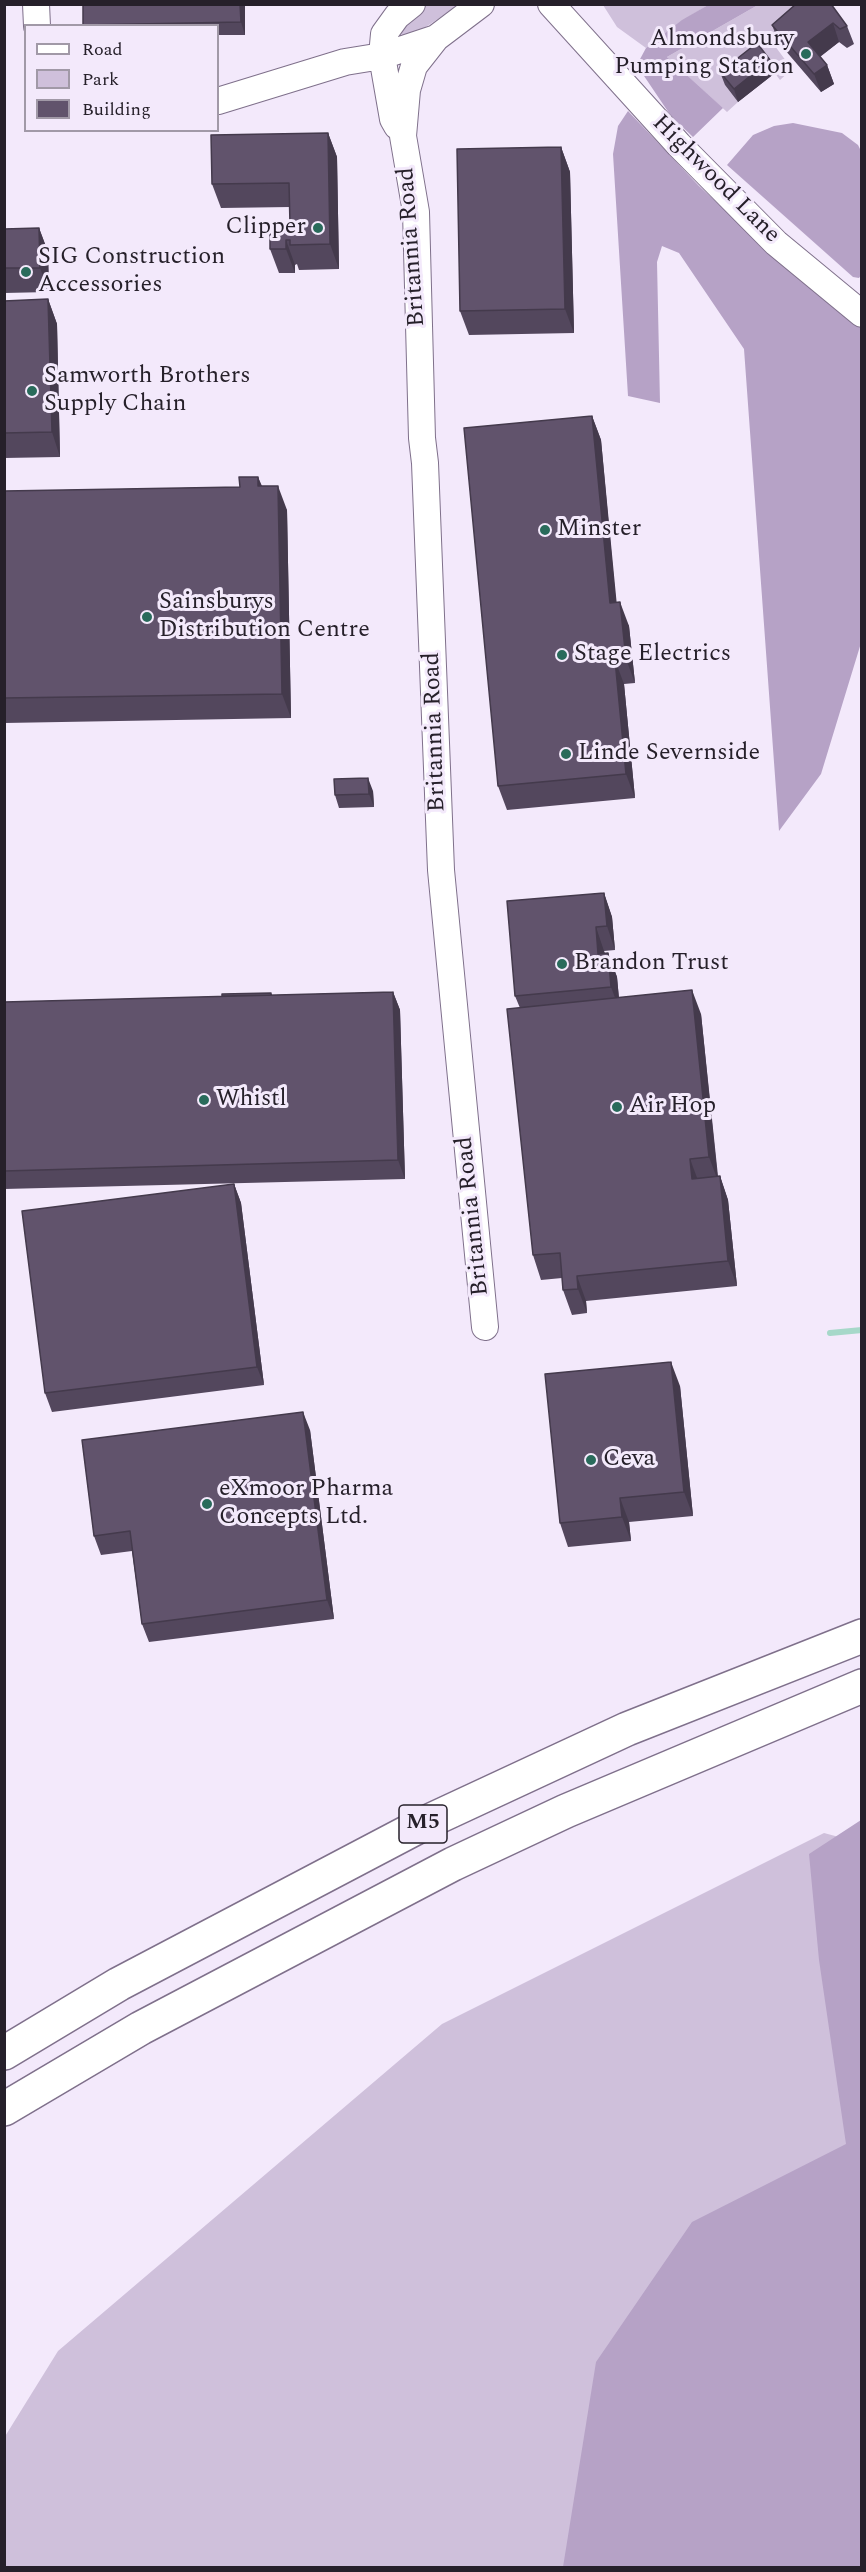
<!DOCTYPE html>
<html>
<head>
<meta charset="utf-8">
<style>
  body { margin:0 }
  #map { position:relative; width:866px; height:2572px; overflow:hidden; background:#f3e9fb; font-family:Spectral,serif }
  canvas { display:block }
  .frame { position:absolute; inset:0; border:6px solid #26202a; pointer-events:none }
  .legend { position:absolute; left:24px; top:24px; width:195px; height:108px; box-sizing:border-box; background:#f3e9fb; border:2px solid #a199a7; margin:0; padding:8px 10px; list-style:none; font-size:18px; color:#26202a }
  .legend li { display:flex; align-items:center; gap:12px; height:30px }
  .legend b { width:30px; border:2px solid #a199a7 }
</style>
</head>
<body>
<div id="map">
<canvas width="866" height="2572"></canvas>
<div class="frame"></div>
<ul class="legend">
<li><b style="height:8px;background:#fff"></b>Road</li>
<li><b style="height:16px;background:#cfc0db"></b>Park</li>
<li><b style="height:16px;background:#61536c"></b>Building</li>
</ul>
</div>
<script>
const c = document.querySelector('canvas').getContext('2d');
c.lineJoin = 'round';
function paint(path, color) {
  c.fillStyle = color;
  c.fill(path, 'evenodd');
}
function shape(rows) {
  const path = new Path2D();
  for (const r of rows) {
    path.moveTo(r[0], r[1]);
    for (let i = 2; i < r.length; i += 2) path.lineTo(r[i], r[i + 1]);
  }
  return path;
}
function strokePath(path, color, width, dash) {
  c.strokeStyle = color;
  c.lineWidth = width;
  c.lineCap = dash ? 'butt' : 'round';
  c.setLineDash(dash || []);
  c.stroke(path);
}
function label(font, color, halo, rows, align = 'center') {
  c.font = font + ' Spectral,serif';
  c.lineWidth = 6;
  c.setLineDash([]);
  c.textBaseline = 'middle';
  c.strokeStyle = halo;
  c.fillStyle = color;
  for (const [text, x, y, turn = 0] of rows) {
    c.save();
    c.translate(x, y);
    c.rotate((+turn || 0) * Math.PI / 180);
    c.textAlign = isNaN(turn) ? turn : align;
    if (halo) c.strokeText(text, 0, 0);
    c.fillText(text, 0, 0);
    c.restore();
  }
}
paint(shape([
  [423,5,459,5,412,36,405,37,398,32],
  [603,5,708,5,682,21,646,48,617,27],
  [758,5,817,5,772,42,792,69,780,80,774,72,725,85,738,102,727,112,667,57],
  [824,1833,861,1843,861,2567,5,2567,4,2438,58,2351,442,2024]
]), '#cfc0db');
paint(shape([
  [708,5,758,5,667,57,723,108,693,137,671,116,640,70,639,61,646,48,682,20],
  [628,111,699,186,800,280,861,327,861,643,821,774,779,831,744,349,679,253,662,246,657,262,660,403,628,396,613,154,618,126],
  [793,123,842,133,858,145,862,153,862,274,859,278,853,277,727,165,753,135,774,126],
  [861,1820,861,2567,563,2567,596,2362,692,2222,846,2144,819,1960,809,1854]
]), '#b6a2c6');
strokePath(shape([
  [830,1333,862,1330]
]), '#a6d8c9', 6);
const minor = shape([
  [36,4,37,26],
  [481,4,436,38,414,66,407,90,403,136,416,212,422,438,425,463,441,870,485,1327],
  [551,4,679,145,776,243,862,314],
  [218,101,345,62,382,56,436,38],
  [397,126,393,119,382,56,384,34,397,16,412,4]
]);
const motorway = shape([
  [4,2053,119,1984,427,1822,627,1729,862,1636],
  [4,2109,141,2028,453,1864,566,1811,862,1686]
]);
strokePath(minor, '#7f708b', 28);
strokePath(motorway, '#7f708b', 36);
strokePath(minor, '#fff', 26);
strokePath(motorway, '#fff', 33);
paint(shape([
  [83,4,245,4,245,35,218,35,218,26,84,26],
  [796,4,847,26,854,44,847,48,839,42,820,57,827,65,834,84,821,92,779,43,772,25],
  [720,72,775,73,738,102,725,85],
  [328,133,337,157,339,269,299,270,297,264,295,265,295,273,279,273,270,249,290,225,290,207,221,208,212,184],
  [561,147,570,172,574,333,469,335,460,311],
  [39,228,48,252,49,292,4,293,4,229],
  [48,299,57,324,60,457,4,458,4,301],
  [592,416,601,440,616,603,629,626,635,683,624,684,635,798,507,810,498,786],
  [258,477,262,486,287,510,291,718,4,723,4,491,240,487],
  [373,791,374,807,339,808,335,795],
  [604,893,612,917,615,950,604,951,605,953,608,953,617,977,619,998,701,1014,718,1176,720,1176,728,1200,737,1286,586,1301,587,1313,572,1315,563,1290,562,1278,541,1280,533,1255,520,1008,515,996],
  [393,992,400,1010,405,1179,4,1189,4,1002],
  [234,1184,241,1203,264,1385,52,1412,45,1393],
  [680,1386,693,1516,629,1522,631,1541,568,1547,560,1523],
  [310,1430,334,1619,149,1642,142,1624,132,1551,101,1555,94,1536]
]), '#53475d');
paint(shape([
  [240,4,245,4,245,35,241,22],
  [833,23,839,42,814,61,808,42],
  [770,60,775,73,738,102,734,89],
  [827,65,834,84,821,92,814,74],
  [328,133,337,157,339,269,330,244],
  [561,147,570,172,574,333,565,309],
  [39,228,48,252,49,292,40,268],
  [286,240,295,265,295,273,286,249],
  [48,299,57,324,60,457,52,432],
  [592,416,601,440,619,627,610,603],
  [258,477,267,501,258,486],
  [278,486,287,510,291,718,282,694],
  [620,602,629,626,635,683,626,659],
  [615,660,624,684,635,798,626,774],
  [368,778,373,791,374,807,369,794],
  [604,893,612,917,615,950,607,926],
  [596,927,604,951,607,978,598,954],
  [608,953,617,977,620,1011,611,987],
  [692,990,701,1014,718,1181,709,1157],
  [393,992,400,1010,405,1179,398,1160],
  [690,1159,699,1183,692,1179],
  [720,1176,728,1200,737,1286,728,1261],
  [234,1184,241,1203,264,1385,257,1367],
  [577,1276,586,1301,587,1313,578,1289],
  [671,1362,680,1386,693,1516,684,1492],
  [303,1412,310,1430,334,1619,327,1600],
  [620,1498,629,1522,631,1541,622,1517]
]), '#443a4c');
const building = shape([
  [83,4,240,4,241,22,83,25,83,4],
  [796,4,831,4,847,26,840,29,833,23,808,42,827,65,814,74,772,25,796,4],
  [757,43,770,60,734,89,720,72,757,43],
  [328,133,330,244,290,245,290,240,286,240,286,249,270,249,270,223,290,225,289,183,212,184,211,135,328,133],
  [561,147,565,309,460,311,457,149,561,147],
  [39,228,40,268,4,268,4,229,39,228],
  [48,299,52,432,4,433,4,301,48,299],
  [592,416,610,603,620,602,626,659,615,660,626,774,498,786,464,428,592,416],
  [239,477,258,477,258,486,278,486,282,694,4,698,4,491,240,487,239,477],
  [368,778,369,794,335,795,334,779,368,778],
  [604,893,607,926,596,927,598,954,608,953,611,987,515,996,507,901,604,893],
  [692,990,709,1157,690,1159,692,1179,720,1176,728,1261,577,1276,578,1289,563,1290,560,1253,533,1255,507,1009,692,990],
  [393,992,398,1160,4,1171,4,1002,393,992],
  [271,993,271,995,222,996,222,994,271,993],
  [234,1184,257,1367,45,1393,22,1211,234,1184],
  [671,1362,684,1492,620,1498,622,1517,560,1523,545,1374,671,1362],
  [303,1412,327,1600,142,1624,130,1531,94,1536,82,1440,303,1412]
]);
paint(building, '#61536c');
strokePath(building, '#443a4c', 1.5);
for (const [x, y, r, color] of [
  [806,54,6,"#296b5b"],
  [318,228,6,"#296b5b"],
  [26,272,6,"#296b5b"],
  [32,391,6,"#296b5b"],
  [545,530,6,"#296b5b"],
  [147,617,6,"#296b5b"],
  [562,655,6,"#296b5b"],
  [566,754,6,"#296b5b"],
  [562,964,6,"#296b5b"],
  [204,1100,6,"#296b5b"],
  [617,1107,6,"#296b5b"],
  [591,1460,6,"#296b5b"],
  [207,1504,6,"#296b5b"]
]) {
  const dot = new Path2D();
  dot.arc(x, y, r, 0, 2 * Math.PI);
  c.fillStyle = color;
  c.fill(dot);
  strokePath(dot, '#f3e9fb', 2);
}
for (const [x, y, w] of [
  [423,1824,48]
]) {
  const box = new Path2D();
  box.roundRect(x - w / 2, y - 19, w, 38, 4.5);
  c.fillStyle = '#f3e9fb';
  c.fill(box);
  strokePath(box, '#26202a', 1.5);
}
label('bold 22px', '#26202a', null, [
  ["M5",423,1824]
]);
label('24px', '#26202a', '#f3e9fb', [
  ["Almondsbury",794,40,"right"],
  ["Pumping Station",794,68,"right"],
  ["Clipper",306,228,"right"],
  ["SIG Construction",38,258],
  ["Accessories",38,286],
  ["Samworth Brothers",44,377],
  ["Supply Chain",44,405],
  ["Minster",557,530],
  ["Sainsburys",159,603],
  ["Distribution Centre",159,631],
  ["Stage Electrics",574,655],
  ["Linde Severnside",578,754],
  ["Brandon Trust",574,964],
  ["Whistl",216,1100],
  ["Air Hop",629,1107],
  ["Ceva",603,1460],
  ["eXmoor Pharma",219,1490],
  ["Concepts Ltd.",219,1518]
], 'left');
label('24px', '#26202a', '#f3e9fb', [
  ["Highwood Lane",715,180,45],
  ["Britannia Road",413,247,-94],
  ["Britannia Road",436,732,-92],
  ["Britannia Road",474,1216,-96]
]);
</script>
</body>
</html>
